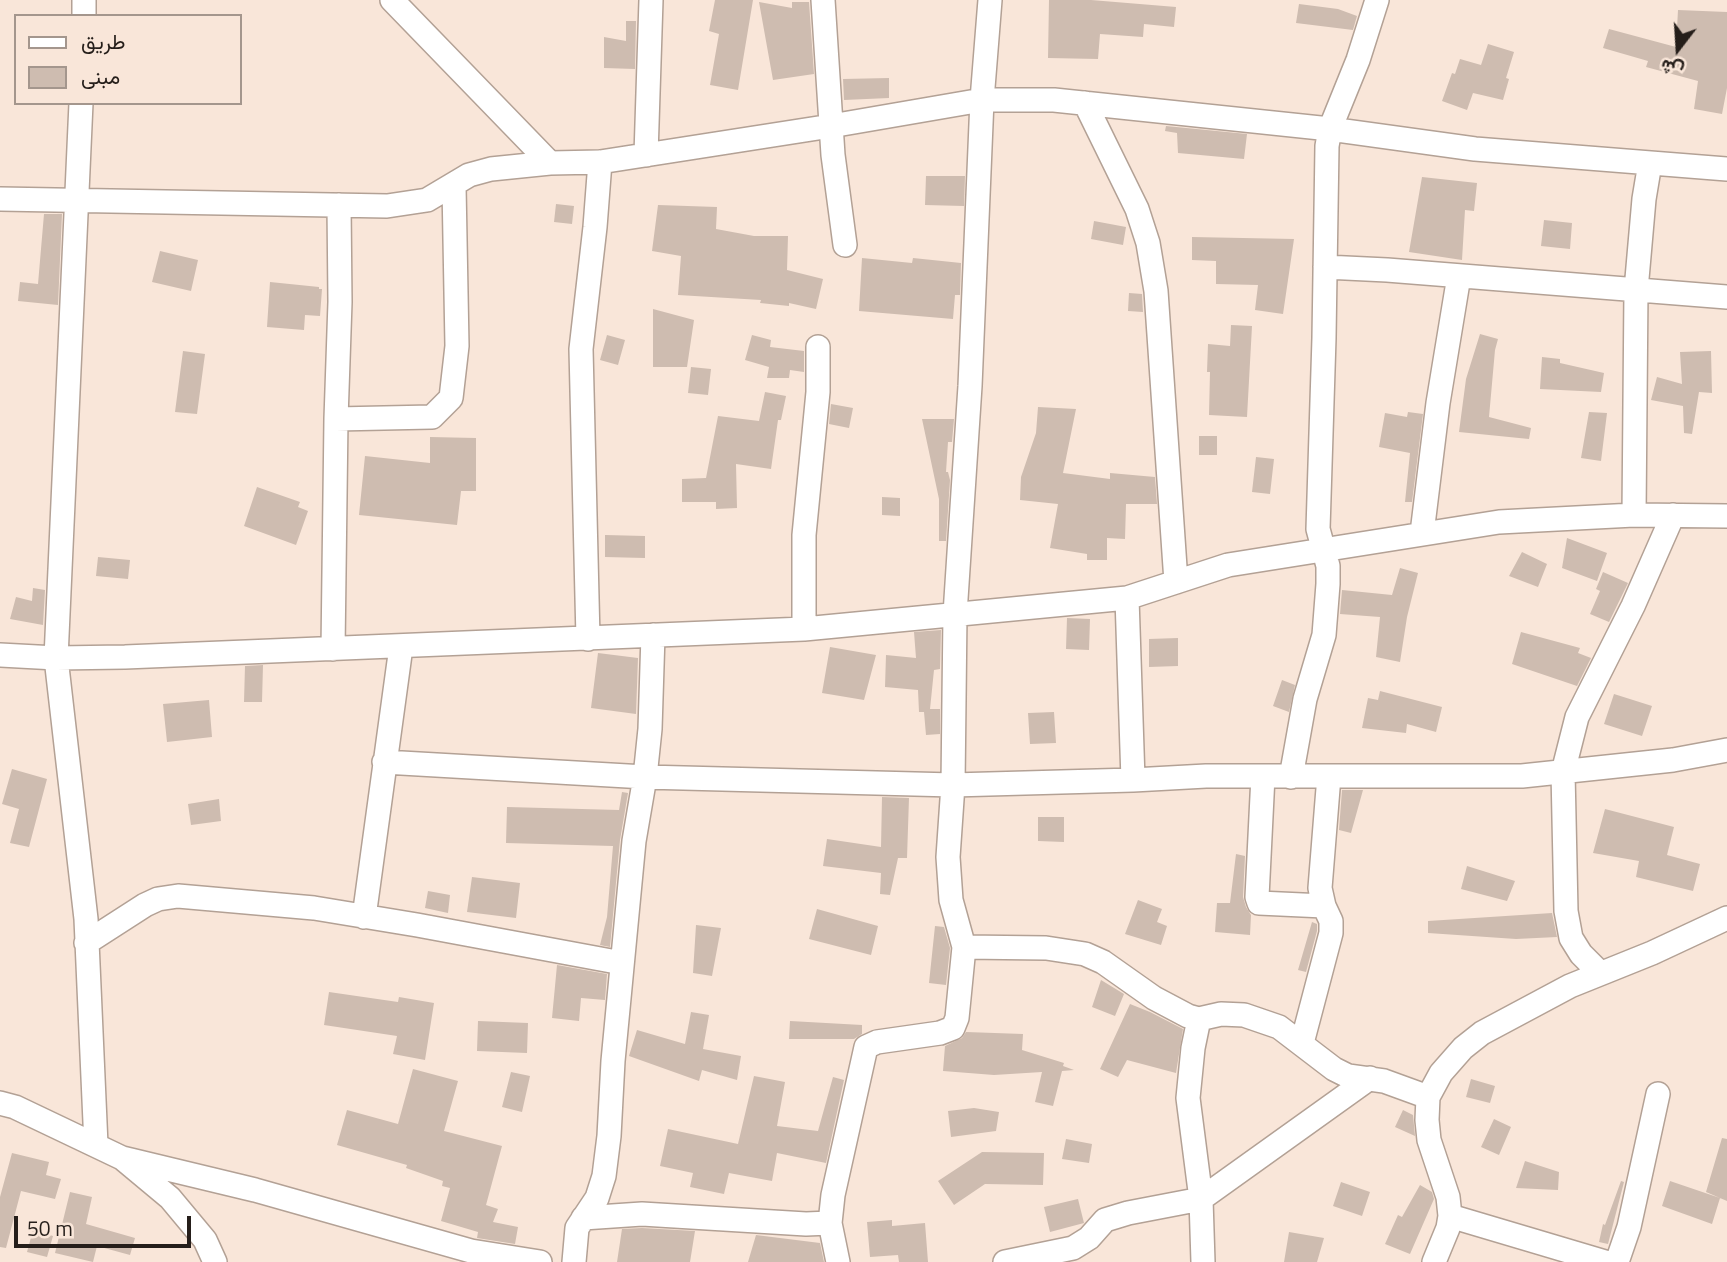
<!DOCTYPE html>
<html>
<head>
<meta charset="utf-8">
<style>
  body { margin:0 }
  #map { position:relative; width:1727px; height:1262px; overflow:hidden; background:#f9e6d9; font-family:"Titillium Web",Vazirmatn,sans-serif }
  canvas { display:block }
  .legend { position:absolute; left:14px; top:14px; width:228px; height:91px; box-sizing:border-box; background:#f9e6d9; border:2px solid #a4968d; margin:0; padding:9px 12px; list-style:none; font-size:21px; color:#251e1a }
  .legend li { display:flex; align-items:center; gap:14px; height:35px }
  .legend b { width:35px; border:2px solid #a4968d }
  .north { position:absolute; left:1643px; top:14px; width:70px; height:70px; -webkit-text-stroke:5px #f9e6d9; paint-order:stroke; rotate:197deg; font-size:19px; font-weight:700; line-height:28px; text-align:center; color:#251e1a }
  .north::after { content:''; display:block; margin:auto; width:24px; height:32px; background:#251e1a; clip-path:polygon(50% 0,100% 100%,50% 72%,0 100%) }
  .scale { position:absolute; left:14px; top:1216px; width:177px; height:32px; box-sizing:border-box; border:4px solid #251e1a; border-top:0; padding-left:9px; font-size:21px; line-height:24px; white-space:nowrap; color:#251e1a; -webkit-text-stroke:5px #f9e6d9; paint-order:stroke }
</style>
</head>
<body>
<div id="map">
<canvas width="1727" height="1262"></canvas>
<ul class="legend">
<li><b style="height:9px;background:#fff"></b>طريق</li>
<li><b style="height:19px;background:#cebcb0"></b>مبنى</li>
</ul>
<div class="north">ش</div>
<div class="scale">50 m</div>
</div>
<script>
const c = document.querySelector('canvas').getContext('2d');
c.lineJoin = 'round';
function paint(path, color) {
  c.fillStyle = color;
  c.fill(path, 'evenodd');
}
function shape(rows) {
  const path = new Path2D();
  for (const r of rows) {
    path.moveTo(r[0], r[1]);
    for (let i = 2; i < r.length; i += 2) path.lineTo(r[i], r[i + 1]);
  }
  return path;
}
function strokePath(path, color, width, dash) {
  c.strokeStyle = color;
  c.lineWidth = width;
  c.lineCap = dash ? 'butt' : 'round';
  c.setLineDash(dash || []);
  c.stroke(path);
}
paint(shape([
  [715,0,753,0,738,90,710,85,719,34,709,31],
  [1049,0,1091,0,1176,7,1174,27,1144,24,1143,37,1100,34,1098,59,1048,58],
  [759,2,792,8,792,2,809,2,814,74,773,80],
  [1299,4,1338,9,1357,16,1353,30,1296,23],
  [1678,10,1727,12,1727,88,1722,114,1694,109,1698,81,1646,67,1648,61,1603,48,1609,29,1676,47],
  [626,21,636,21,635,69,604,68,604,37,626,41],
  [1488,44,1514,52,1506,78,1509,79,1503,100,1473,93,1467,110,1442,101,1452,73,1455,74,1460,59,1481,65],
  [889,78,889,98,844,100,843,79],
  [1166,126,1247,134,1244,159,1178,153,1177,133,1165,131],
  [926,176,965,176,964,206,925,205],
  [1422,177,1477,183,1474,211,1465,210,1462,260,1409,252],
  [556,204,574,206,572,224,554,222],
  [658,205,717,207,716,229,754,236,788,236,787,270,823,279,816,309,789,303,789,306,760,303,761,300,678,295,681,256,652,251],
  [44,214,62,214,58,305,18,301,20,282,38,284],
  [1544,220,1572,223,1570,249,1541,246],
  [1094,221,1126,227,1123,245,1091,239],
  [1192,237,1294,239,1283,314,1255,310,1258,285,1216,284,1216,261,1192,260],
  [160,251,198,260,191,291,152,282],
  [862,258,912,263,913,258,961,263,960,295,955,295,953,319,859,311],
  [270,282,319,287,319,289,322,289,320,316,305,315,304,330,267,327],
  [1129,293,1142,294,1143,312,1128,311],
  [653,309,694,320,687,367,653,367],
  [1231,325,1252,326,1247,417,1209,415,1210,372,1207,372,1208,344,1230,346],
  [1480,334,1498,339,1495,350,1489,417,1531,428,1529,439,1459,432,1466,379],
  [607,335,625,340,618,365,600,360],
  [752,335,771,340,770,347,804,351,804,372,790,370,789,378,767,378,769,367,745,360],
  [183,351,205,354,197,414,175,412],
  [1711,351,1712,393,1699,392,1692,434,1684,433,1683,406,1651,400,1657,377,1682,384,1680,352],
  [1542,357,1560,359,1560,363,1604,373,1601,392,1540,389],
  [691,367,711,369,708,395,688,393],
  [765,392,786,396,781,420,778,420,771,469,736,464,737,508,716,509,716,502,682,502,682,479,706,478,718,416,759,421],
  [831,404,853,408,849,428,829,424],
  [1038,407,1076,409,1063,473,1110,479,1110,473,1155,477,1157,504,1126,504,1125,539,1107,538,1107,560,1087,560,1087,554,1050,548,1058,504,1020,500,1021,477,1036,433],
  [1408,412,1423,414,1412,502,1405,502,1410,453,1379,447,1385,413,1407,417],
  [1589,412,1607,413,1601,461,1581,458],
  [922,419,954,419,952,442,948,442,946,472,948,472,950,480,946,541,939,541,939,499],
  [1199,436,1217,436,1217,455,1199,455],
  [430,437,476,438,476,491,461,491,457,525,359,515,365,456,430,463],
  [1256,457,1274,459,1270,494,1252,492],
  [257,487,300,502,298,507,308,511,296,545,244,526],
  [882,497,900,498,900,516,882,515],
  [605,535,645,536,645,558,605,557],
  [1567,538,1607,553,1597,581,1562,568],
  [1522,552,1547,564,1538,587,1509,576],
  [98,557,130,560,128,579,96,576],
  [1400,568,1418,573,1407,617,1400,662,1376,657,1380,617,1340,614,1342,590,1392,595],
  [1603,572,1628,583,1609,622,1590,614,1600,591,1596,589],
  [33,588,45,590,43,625,10,619,16,597,32,601],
  [1067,618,1090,619,1089,650,1066,649],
  [941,630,940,669,934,670,930,709,940,709,940,734,926,735,924,712,919,712,918,690,885,687,886,655,916,658,914,632],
  [1521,632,1580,648,1578,653,1591,658,1577,686,1512,664],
  [1178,638,1178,666,1149,667,1149,639],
  [830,647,876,655,864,700,822,693],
  [598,653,638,658,636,714,591,708],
  [263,665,262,702,244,702,245,666],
  [1282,680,1295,685,1289,712,1273,706],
  [1380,691,1442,707,1436,732,1407,724,1406,733,1362,728,1368,698,1378,700],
  [1614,694,1652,706,1642,736,1604,724],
  [209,700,212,737,167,742,163,704],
  [1054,712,1056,743,1030,744,1028,713],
  [12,769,47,779,29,847,10,843,19,809,2,804],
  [1342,790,1363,790,1351,833,1339,830],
  [622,792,628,793,620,840,610,947,600,945,607,917,613,846,506,843,507,807,619,810],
  [882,797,909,798,907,858,898,858,890,895,880,894,881,873,823,866,827,839,881,847],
  [219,799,221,821,191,825,188,804],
  [1605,809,1674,827,1667,855,1700,864,1693,891,1636,877,1639,861,1593,853],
  [1038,817,1064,817,1064,842,1038,841],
  [1236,854,1245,856,1243,897,1246,907,1251,915,1250,935,1215,932,1217,903,1230,903],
  [1467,866,1515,881,1507,901,1461,889],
  [472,877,520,883,516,918,467,912],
  [428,891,450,895,448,913,425,908],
  [1138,900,1162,909,1157,922,1167,926,1161,945,1125,934],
  [817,909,878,926,871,955,809,939],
  [1552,913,1557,937,1516,939,1428,933,1428,921],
  [1312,922,1317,924,1317,931,1306,972,1298,970],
  [696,925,721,928,712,976,693,973],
  [935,926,944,927,950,948,946,985,929,983],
  [557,965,607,974,605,1000,581,998,579,1021,552,1018],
  [1101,980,1124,994,1115,1016,1092,1007],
  [329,992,398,1002,399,997,434,1003,425,1060,393,1054,397,1036,324,1025],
  [1130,1004,1150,1012,1183,1029,1176,1073,1127,1060,1118,1077,1100,1069],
  [691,1012,709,1015,703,1049,741,1056,737,1080,702,1070,699,1081,629,1056,637,1030,685,1044],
  [478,1021,528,1023,527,1053,477,1051],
  [790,1021,862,1025,862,1034,854,1039,789,1039],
  [966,1032,1023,1034,1022,1050,1064,1063,1063,1066,1074,1070,1062,1071,1053,1106,1035,1102,1042,1072,994,1075,943,1071,945,1046,962,1038],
  [413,1069,458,1081,444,1131,502,1146,486,1205,498,1209,493,1222,518,1227,515,1244,477,1238,478,1232,441,1221,450,1188,442,1186,443,1181,406,1168,407,1165,337,1145,347,1110,398,1124],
  [511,1072,530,1076,522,1112,502,1107],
  [754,1076,785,1082,777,1126,818,1131,833,1077,844,1080,826,1163,777,1153,772,1181,729,1173,724,1194,690,1187,693,1173,660,1166,668,1129,738,1144],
  [1471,1079,1495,1086,1490,1103,1466,1097],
  [974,1108,999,1112,996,1131,951,1137,948,1111],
  [1403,1110,1413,1115,1415,1136,1395,1127],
  [1494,1119,1511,1127,1499,1155,1481,1147],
  [1722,1138,1727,1139,1727,1201,1706,1192],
  [1066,1139,1092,1144,1089,1163,1062,1159],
  [982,1152,1044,1153,1043,1185,985,1184,954,1205,938,1181],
  [12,1153,49,1162,46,1175,61,1179,55,1199,21,1191,6,1248,0,1247,0,1197],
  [1525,1161,1559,1172,1558,1190,1516,1188],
  [1621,1181,1624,1182,1608,1244,1599,1242,1603,1224,1605,1225],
  [1670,1181,1720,1198,1712,1224,1662,1206],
  [1341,1182,1370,1192,1362,1216,1333,1206],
  [1420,1185,1432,1192,1434,1199,1410,1254,1385,1244,1398,1215,1402,1217],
  [70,1192,92,1197,86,1224,135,1238,130,1255,97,1246,93,1262,55,1253],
  [1078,1199,1084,1223,1050,1232,1044,1207],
  [892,1220,892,1226,925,1223,928,1262,899,1262,898,1255,870,1257,867,1222],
  [642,1228,695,1231,690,1262,617,1262,622,1229],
  [33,1230,53,1236,47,1257,27,1252],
  [1289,1232,1324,1238,1317,1262,1284,1262],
  [756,1235,820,1243,824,1262,748,1262]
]), '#cebcb0');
const minor = shape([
  [392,0,550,163],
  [823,0,833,155,845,245],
  [84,16,84,0],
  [81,103,56,658,86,919,96,1145],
  [1085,103,1137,209,1148,243,1156,291,1176,582],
  [646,155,651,0],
  [0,199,387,206,427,200,469,175,491,169,550,163,600,162,831,126,982,100,1054,100,1330,129,1475,149,1727,169],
  [1325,267,1387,270,1727,297],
  [336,419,432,417,451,398,457,346,454,186],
  [1634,515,1636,290,1644,199,1650,163],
  [1422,533,1438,403,1459,276],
  [1127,598,1133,780],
  [804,629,804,535,818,392,818,347],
  [588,639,581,349,595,227,600,162],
  [333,649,336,419,340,302,339,205],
  [0,655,56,658,125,657,804,629,1127,598,1228,565,1499,522,1634,515,1727,516],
  [384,762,645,777,953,785,1133,780,1206,776,1522,776,1673,760,1727,750],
  [1263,776,1257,897,1259,903,1324,906],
  [1291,777,1305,699,1324,635,1328,584,1328,566,1318,529,1324,338,1327,146,1330,129,1358,60,1377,0],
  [364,917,401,647],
  [86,943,145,905,158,899,178,896,314,908,417,925,622,963],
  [964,947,1046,948,1085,954,1103,962,1154,998,1188,1016,1199,1019,1221,1014,1244,1015,1279,1027,1334,1069,1348,1076,1384,1081,1428,1097],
  [1599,972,1581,954,1571,938,1566,911,1563,772,1577,717,1633,606,1673,515],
  [1199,1019,1193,1048,1188,1098,1201,1199,1203,1262],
  [1302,1043,1331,933,1331,921,1324,906,1320,888,1329,776],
  [0,1103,15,1107,122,1158,170,1198,205,1240,215,1262],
  [122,1158,255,1190,471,1251,540,1262],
  [1450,1216,1605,1262],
  [583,1218,642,1214,806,1224,830,1223],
  [574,1262,577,1228,597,1198,604,1176,609,1136,613,1061,634,841,645,777,650,729,653,635],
  [838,1262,830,1223,833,1195,866,1047,877,1042,940,1033,953,1028,957,1018,964,947,951,900,948,857,953,785,955,614,970,386,982,100,990,0],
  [1005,1262,1073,1248,1089,1238,1105,1220,1128,1213,1201,1199,1370,1078],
  [1434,1262,1448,1228,1450,1216,1448,1197,1429,1140,1427,1120,1428,1097,1441,1073,1463,1048,1482,1033,1570,986,1652,953,1727,918],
  [1617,1262,1629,1227,1658,1094]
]);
strokePath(minor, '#b3a195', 26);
strokePath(minor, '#fff', 23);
</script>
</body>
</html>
